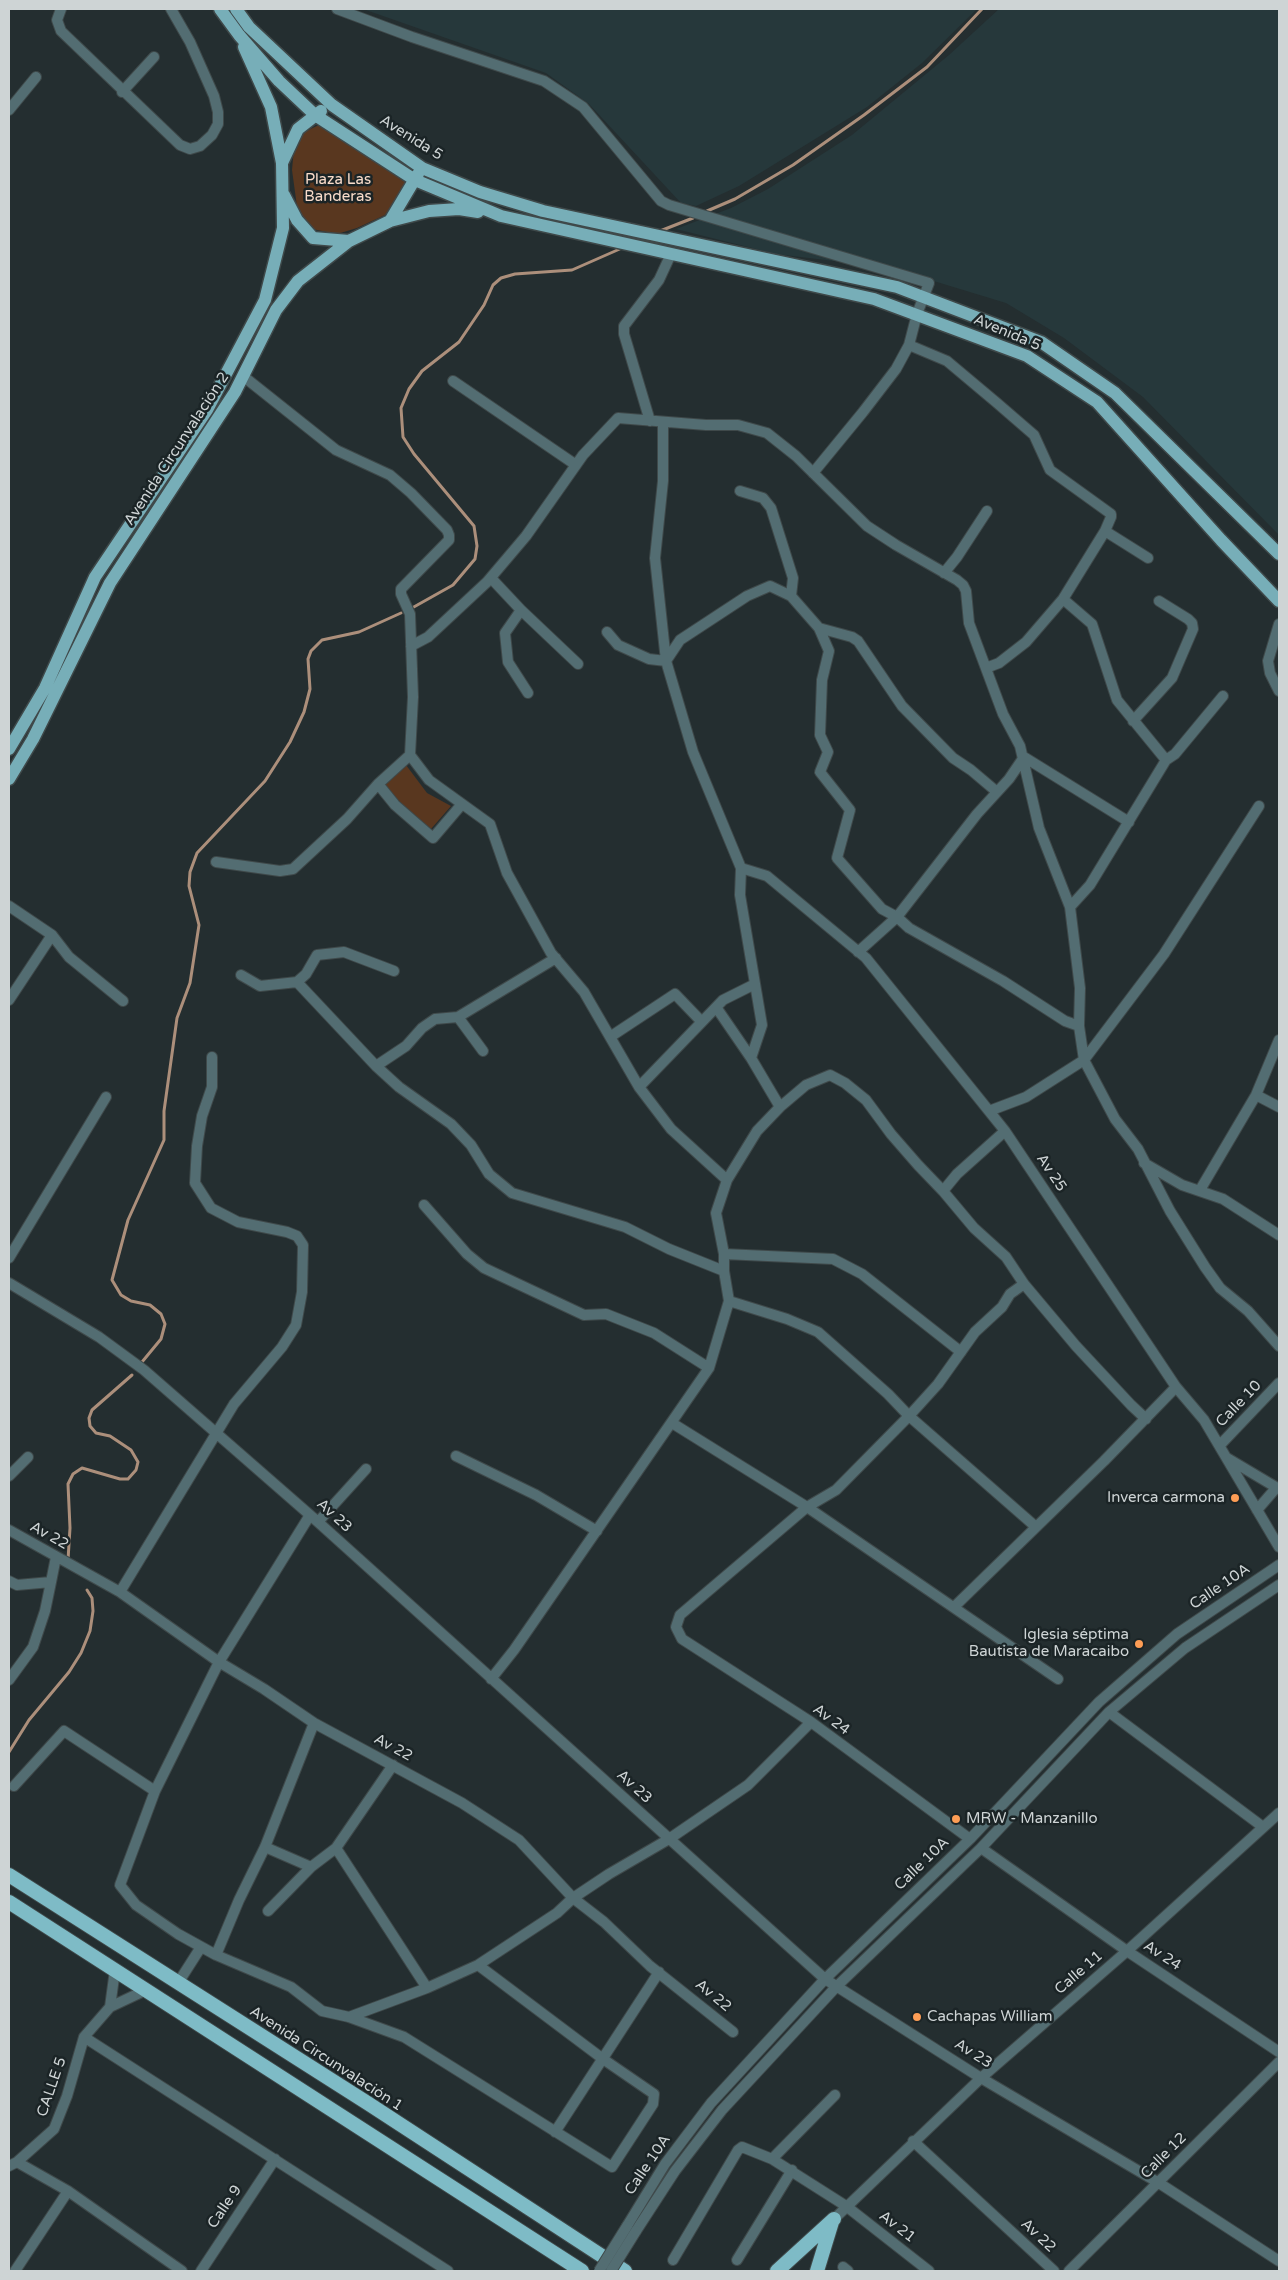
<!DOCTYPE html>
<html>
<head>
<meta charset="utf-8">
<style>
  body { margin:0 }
  #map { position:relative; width:1288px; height:2280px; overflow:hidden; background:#242e30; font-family:"Varela Round",sans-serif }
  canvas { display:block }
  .frame { position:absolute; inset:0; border:10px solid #ced4d5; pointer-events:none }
</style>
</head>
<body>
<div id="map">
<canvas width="1288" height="2280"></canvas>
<div class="frame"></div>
</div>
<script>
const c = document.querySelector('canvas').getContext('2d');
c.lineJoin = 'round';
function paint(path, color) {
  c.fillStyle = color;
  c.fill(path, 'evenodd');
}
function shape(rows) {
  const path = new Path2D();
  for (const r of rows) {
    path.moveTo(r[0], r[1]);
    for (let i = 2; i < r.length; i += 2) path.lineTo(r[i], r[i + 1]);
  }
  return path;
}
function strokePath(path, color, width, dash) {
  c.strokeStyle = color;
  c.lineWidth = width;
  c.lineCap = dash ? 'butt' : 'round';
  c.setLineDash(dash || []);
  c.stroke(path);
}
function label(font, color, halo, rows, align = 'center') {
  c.font = font + ' "Varela Round",sans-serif';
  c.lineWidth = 5;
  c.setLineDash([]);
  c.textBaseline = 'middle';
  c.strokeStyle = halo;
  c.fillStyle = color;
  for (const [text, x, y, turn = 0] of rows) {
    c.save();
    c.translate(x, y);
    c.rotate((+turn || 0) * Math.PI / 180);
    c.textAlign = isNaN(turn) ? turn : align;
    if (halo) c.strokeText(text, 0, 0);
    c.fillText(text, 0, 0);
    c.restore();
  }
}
paint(shape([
  [363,9,977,9,922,63,867,107,739,186,696,206,681,203,589,104,546,73],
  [999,9,1279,9,1279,535,1143,397,1064,338,1006,303,891,268,776,254,676,229,731,208,768,189,852,135,949,55]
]), '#26383b');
paint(shape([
  [319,125,407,183,385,215,357,228,337,234,312,229,298,214,292,170,294,148,304,132],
  [406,765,427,793,451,806,431,829,398,803,384,786]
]), '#59371f');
strokePath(shape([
  [707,211,735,199,793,165,864,115,927,67,982,9],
  [660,231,693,218],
  [412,608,453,585,475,559,477,546,474,526,414,454,403,437,401,408,409,389,422,371,459,342,484,305,493,285,501,278,515,274,572,270,622,248],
  [142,1362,161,1339,165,1324,161,1314,150,1305,131,1301,121,1295,112,1280,128,1220,164,1140,164,1111,177,1018,190,983,199,925,189,886,190,872,197,853,265,781,290,742,304,712,310,689,308,659,311,651,322,640,359,632,401,613],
  [68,1560,70,1528,68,1484,73,1474,82,1468,120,1479,128,1479,136,1470,138,1462,131,1450,110,1436,96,1433,90,1426,89,1418,92,1410,132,1375],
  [9,1752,29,1720,69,1672,81,1653,90,1631,93,1611,92,1598,87,1590]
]), '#ac8f7b', 3);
const minor = shape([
  [61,9,57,20,61,31,180,145,190,149,200,146,212,135,218,124,218,112,214,96,190,42,171,9],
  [337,9,412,37,544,81,583,107,661,201,669,205,929,283,917,314,909,345,896,369,863,412,813,473],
  [122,92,154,57],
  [9,110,36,77],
  [909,345,947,361,997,403,1034,435,1050,470,1111,514,1111,517,1105,531,1063,599,1026,642,999,663,986,668],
  [453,381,576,465],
  [650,421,624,334,624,326,659,280,671,254],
  [663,422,663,481,655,558,666,661,693,752,741,868,740,895,762,1025,751,1058],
  [740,491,763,498,771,508,793,578,791,596],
  [1105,531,1148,558],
  [944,573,957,557,987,511],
  [491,578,521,610,505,633,508,662,528,693],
  [1063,599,1092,624,1117,700,1166,760],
  [521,610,578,664],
  [1279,624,1268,661,1270,673,1279,691],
  [819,628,852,637,858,641,902,706,953,758,971,770,997,792],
  [607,632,618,645,649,659,666,661,680,640,747,596,770,586,791,596,819,628,829,651,822,680,820,735,828,752,820,772,850,810,837,858,882,909,897,917,909,928,1003,981,1065,1021,1079,1026],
  [411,646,428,637,487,582,526,536,583,455,618,418,706,425,738,425,767,433,796,456,867,526,896,545,957,580,963,585,966,591,969,623,1003,714,1020,746,1039,828,1070,907,1080,988,1079,1026,1084,1060,1115,1119,1138,1149,1170,1211,1205,1267,1220,1288,1248,1311,1279,1346],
  [1133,721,1172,678,1193,629,1192,623,1188,619,1159,601],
  [410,755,429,780,490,824,507,873,551,953,584,992,639,1087,671,1129,727,1180,716,1213,724,1254,724,1271,729,1301,709,1368,514,1650,491,1679],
  [378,784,395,805,433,838,462,804],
  [216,862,280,871,293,869,347,819,378,784,410,755,413,697,410,614,401,594,401,589,449,540,449,535,447,530,411,493,390,475,336,450,243,376],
  [741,868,767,876,866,958,989,1111,1005,1131,1176,1387,1204,1420,1279,1547],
  [9,906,52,935,9,1000],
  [1070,907,1090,885,1166,760,1175,754,1223,696],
  [52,935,69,957,123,1001],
  [858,952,897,917,977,814,1009,779,1024,757,1129,822],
  [241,975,260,986,297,982,306,974,317,955,344,952,394,971],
  [297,982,376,1066,399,1087,451,1124,471,1145,489,1174,512,1193,625,1227,669,1249,724,1271],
  [716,1007,751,1058,780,1107],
  [610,1037,675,994,701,1021],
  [483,1051,458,1017,556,958],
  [376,1066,406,1046,422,1028,435,1019,458,1017],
  [639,1087,723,1000,755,984],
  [1256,1095,1279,1107],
  [989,1111,1026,1097,1084,1060,1164,954,1259,806],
  [1144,1163,1182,1185,1223,1199,1279,1235],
  [727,1180,757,1131,780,1107,806,1085,830,1075,845,1083,866,1100,891,1134,918,1165,943,1191,974,1228,1006,1257,1024,1284,1076,1346,1131,1405,1146,1419],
  [1200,1190,1256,1095,1279,1040],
  [943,1191,957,1174,1005,1131],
  [424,1205,467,1254,484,1268,584,1315,606,1314,654,1333,709,1368],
  [724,1254,833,1259,862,1274,961,1352],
  [9,1258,106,1097],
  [9,1283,99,1337,144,1370,318,1522,825,1979,981,2078,1159,2183,1279,2261],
  [729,1301,787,1319,818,1332,888,1394,909,1416,1036,1527],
  [672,1423,807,1507,1058,1679],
  [1220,1445,1279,1383],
  [456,1456,536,1495,597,1531],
  [1227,1458,1279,1489],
  [9,1476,28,1457],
  [1257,1510,1276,1488],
  [310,1515,219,1662,155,1791,120,1885,136,1905,178,1934,216,1955,291,1987,322,2011,349,2017,427,1988,478,1965,557,1913,573,1898,609,1874,669,1839,748,1785,811,1722],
  [318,1522,366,1469],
  [9,1530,120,1592,219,1662,264,1689,314,1723,462,1803,519,1840,573,1898,604,1922,650,1966,733,2032],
  [9,1581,17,1585,51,1582,56,1557],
  [120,1592,234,1404,282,1347,296,1325,302,1292,303,1245,297,1236,287,1232,238,1222,211,1208,195,1183,197,1146,202,1116,212,1087,212,1057],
  [954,1607,1104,1461,1176,1387],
  [9,1680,33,1647,45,1611,51,1582],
  [1109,1712,1263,1827],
  [14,1786,64,1731,155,1791],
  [970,1839,811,1722,682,1639,676,1627,680,1615,807,1507,836,1490,909,1416,938,1384,975,1332,1002,1307,1010,1294,1024,1284],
  [265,1847,311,1867],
  [336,1848,427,1988],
  [981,1848,1127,1951,1279,2052],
  [268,1911,311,1867,336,1848,393,1765],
  [216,1955,239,1900,265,1847,314,1723],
  [178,1983,201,1947],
  [110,2007,115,1970],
  [349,2017,404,2037,612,2167,653,2104,654,2094,603,2059,478,1965],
  [84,2037,448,2271],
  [555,2132,659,1972],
  [913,2141,1054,2271],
  [772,2159,835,2095],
  [17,2162,68,2191,182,2271],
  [9,2166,17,2162,54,2129,67,2096,84,2037,110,2007,146,1990],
  [834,2219,981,2078,1127,1951,1279,1813],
  [627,2226,665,2164,711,2103,825,1979,970,1839,1099,1702,1177,1634,1279,1565],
  [636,2231,675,2171,722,2110,836,1987,981,1848,1109,1712,1185,1648,1279,1585],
  [673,2260,738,2150,742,2147,772,2159,846,2206,929,2271],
  [737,2260,792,2170],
  [843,2267,848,2271],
  [15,2271,68,2191],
  [201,2271,275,2159],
  [1069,2271,1279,2062]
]);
const primary = shape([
  [220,9,239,35,279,81,315,115,415,180,501,216,874,299,1027,356,1097,402,1221,540,1279,601],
  [236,9,249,27,332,105,422,168,480,192,543,211,897,287,1041,342,1115,393,1279,554],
  [282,163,298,129,321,111],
  [284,195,297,220,313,238,349,241],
  [390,221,418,174],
  [9,749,45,688,95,577,207,410,265,300,283,228,282,163,271,107,244,47],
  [9,779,33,739,110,583,235,392,276,310,298,281,349,241,390,221,429,211,459,209,478,212]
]);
const trunk = shape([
  [9,1875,369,2104,625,2271],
  [9,1902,582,2271],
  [777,2271,834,2219],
  [817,2271,832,2222]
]);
strokePath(minor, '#3f494a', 12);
strokePath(primary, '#3f494a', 15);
strokePath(trunk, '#3f494a', 16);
strokePath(minor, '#536d72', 10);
strokePath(primary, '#77aeb8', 12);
strokePath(trunk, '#7ebbc6', 14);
const minorBridge = shape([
  [599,2271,627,2226],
  [611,2271,636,2231]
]);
strokePath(minorBridge, '#3f494a', 12, []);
strokePath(minorBridge, '#536d72', 10);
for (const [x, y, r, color] of [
  [1235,1498,5,"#fd9d55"],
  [1139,1644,5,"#fd9d55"],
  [956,1819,5,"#fd9d55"],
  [917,2017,5,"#fd9d55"]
]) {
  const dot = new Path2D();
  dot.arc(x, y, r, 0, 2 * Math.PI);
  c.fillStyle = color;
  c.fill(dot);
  strokePath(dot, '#1b2426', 2);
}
label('15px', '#ced4d5', '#1b2426', [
  ["Avenida 5",411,138,32],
  ["Avenida 5",1007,333,23],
  ["Avenida Circunvalación 2",177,449,-57],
  ["Av 25",1051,1173,56],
  ["Calle 10",1239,1404,-46],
  ["Av 23",334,1516,42],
  ["Av 22",49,1536,29],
  ["Calle 10A",1220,1587,-34],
  ["Av 24",831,1720,36],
  ["Av 22",393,1748,28],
  ["Av 23",634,1787,42],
  ["Calle 10A",922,1864,-44],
  ["Av 24",1162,1956,33],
  ["Calle 11",1079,1973,-41],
  ["Av 22",713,1996,39],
  ["Av 23",973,2054,32],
  ["Avenida Circunvalación 1",326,2059,33],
  ["CALLE 5",52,2087,-71],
  ["Calle 12",1164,2156,-45],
  ["Calle 10A",648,2165,-56],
  ["Calle 9",225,2207,-56],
  ["Av 21",897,2227,38],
  ["Av 22",1038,2236,43]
]);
label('15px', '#f9dcca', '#1b2426', [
  ["Plaza Las",338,180],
  ["Banderas",338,197]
]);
label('15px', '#ced4d5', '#1b2426', [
  ["Inverca carmona",1225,1498],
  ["Iglesia séptima",1129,1635],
  ["Bautista de Maracaibo",1129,1652],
  ["MRW - Manzanillo",966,1819,"left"],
  ["Cachapas William",927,2017,"left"]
], 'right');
</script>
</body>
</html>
